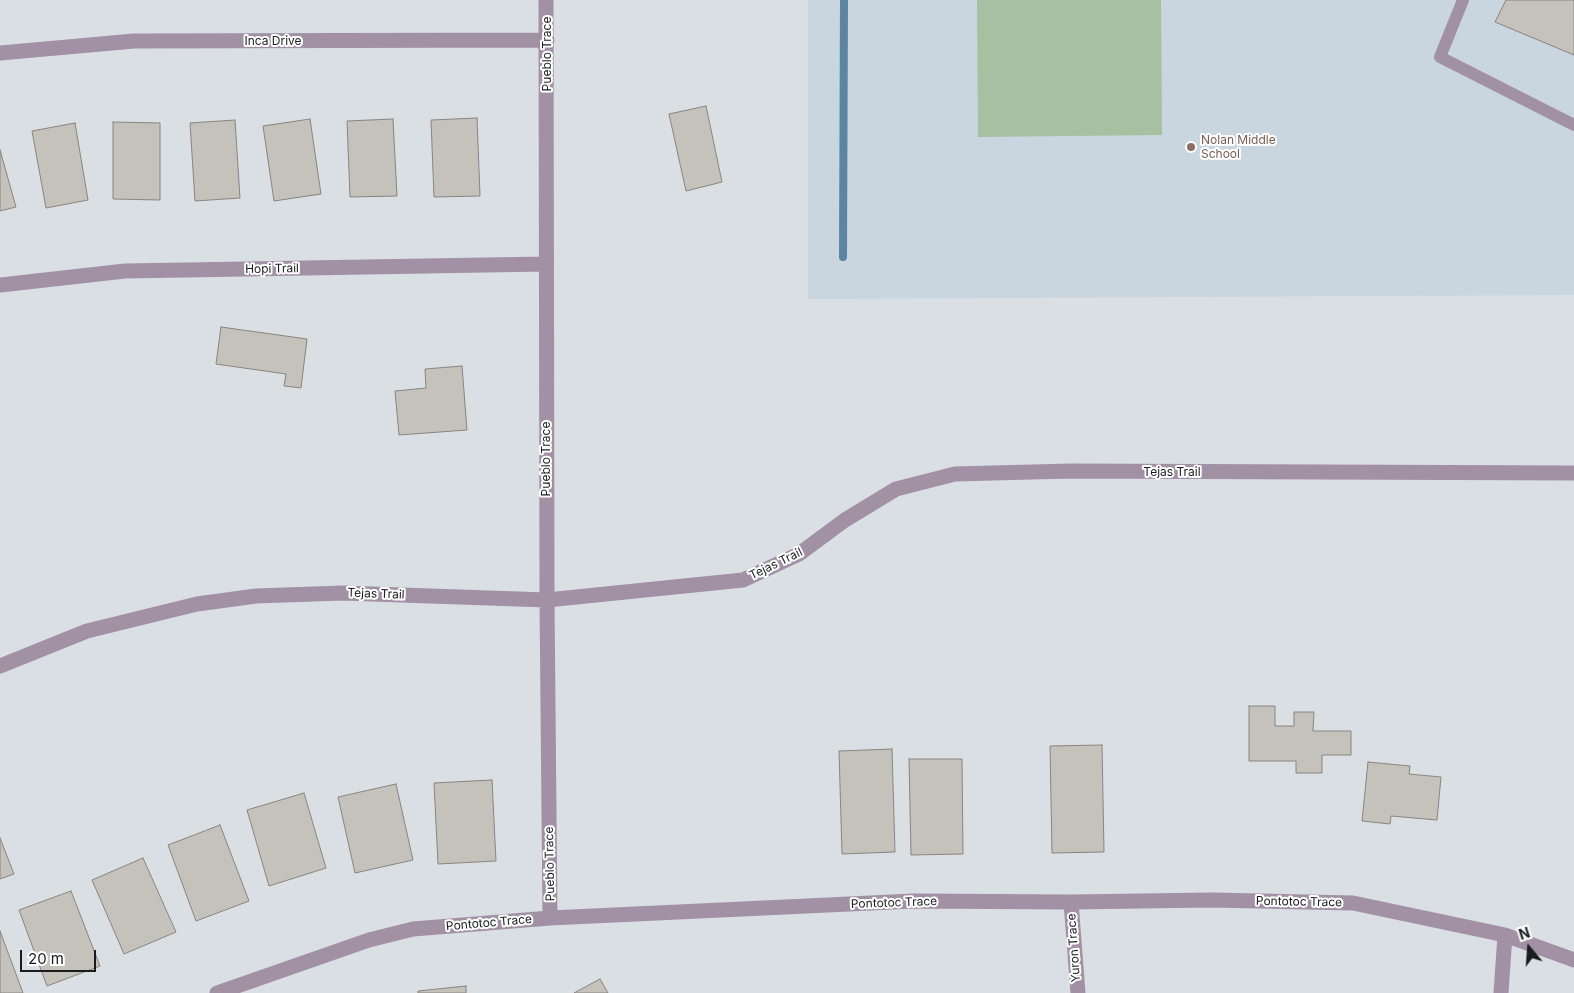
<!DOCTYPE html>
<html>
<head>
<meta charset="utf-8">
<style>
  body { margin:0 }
  #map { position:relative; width:1574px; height:993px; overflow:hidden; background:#dadfe4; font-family:Inter,sans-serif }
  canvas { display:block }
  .north { position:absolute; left:1504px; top:923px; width:50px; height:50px; -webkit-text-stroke:4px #fff; paint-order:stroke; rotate:342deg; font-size:14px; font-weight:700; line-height:20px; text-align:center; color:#191b1d }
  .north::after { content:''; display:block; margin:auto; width:18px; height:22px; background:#191b1d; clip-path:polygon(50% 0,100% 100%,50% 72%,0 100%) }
  .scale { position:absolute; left:20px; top:950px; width:76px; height:22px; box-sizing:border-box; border:2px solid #191b1d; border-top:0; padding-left:6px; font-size:15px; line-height:18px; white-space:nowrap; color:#191b1d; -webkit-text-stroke:4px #fff; paint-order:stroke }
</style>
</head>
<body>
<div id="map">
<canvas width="1574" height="993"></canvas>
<div class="north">N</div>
<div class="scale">20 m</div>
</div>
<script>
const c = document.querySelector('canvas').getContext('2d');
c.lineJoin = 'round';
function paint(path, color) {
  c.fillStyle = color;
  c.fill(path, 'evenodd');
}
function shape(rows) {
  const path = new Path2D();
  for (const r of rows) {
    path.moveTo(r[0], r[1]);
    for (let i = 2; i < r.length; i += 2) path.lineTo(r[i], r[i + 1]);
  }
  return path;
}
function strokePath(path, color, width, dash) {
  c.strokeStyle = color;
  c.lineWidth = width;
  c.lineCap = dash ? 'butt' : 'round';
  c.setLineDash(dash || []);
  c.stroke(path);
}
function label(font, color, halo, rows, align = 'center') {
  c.font = font + ' Inter,sans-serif';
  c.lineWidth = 4;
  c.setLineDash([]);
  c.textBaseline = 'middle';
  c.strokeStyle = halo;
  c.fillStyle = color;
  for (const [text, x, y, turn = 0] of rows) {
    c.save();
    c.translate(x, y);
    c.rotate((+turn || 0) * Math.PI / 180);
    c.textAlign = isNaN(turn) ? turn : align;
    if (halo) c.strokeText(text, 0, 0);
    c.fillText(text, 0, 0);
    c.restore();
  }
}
paint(shape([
  [808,0,1574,0,1574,295,808,299]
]), '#c9d5df');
paint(shape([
  [977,0,1161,0,1162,135,978,137]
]), '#a7c0a2');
strokePath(shape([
  [843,257,844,0]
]), '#5c85a1', 8);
const building = shape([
  [1506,0,1574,0,1574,55,1495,22,1506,0],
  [706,106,722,182,686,191,669,114,706,106],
  [477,118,480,196,434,197,431,120,477,118],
  [310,119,321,194,274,201,263,126,310,119],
  [393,119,397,196,350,197,347,121,393,119],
  [235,120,240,198,195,201,190,123,235,120],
  [113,122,160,123,160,200,113,199,113,122],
  [75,123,88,200,46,208,32,131,75,123],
  [0,150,16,207,0,211,0,150],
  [221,327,307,339,301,388,284,386,286,374,216,364,221,327],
  [462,366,467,430,399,435,395,391,426,388,425,369,462,366],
  [1249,706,1275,706,1275,726,1294,726,1294,712,1314,712,1313,731,1351,731,1351,755,1322,755,1322,773,1296,773,1296,761,1249,761,1249,706],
  [1102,745,1104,852,1052,853,1050,746,1102,745],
  [892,749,895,852,842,854,839,751,892,749],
  [909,759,962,759,963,854,911,855,909,759],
  [1368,762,1410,766,1409,774,1441,777,1437,820,1391,816,1390,824,1362,821,1368,762],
  [492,780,496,861,438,864,434,783,492,780],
  [396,784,413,860,355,873,338,797,396,784],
  [304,793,326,868,269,886,247,810,304,793],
  [220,825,249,901,196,921,168,845,220,825],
  [0,838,14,874,0,879,0,838],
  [143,858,176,932,124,954,92,880,143,858],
  [71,891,100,966,47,986,19,910,71,891],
  [0,931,23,993,0,993,0,931],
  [600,979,608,993,574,993,600,979],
  [466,986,466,993,418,993,418,991,466,986]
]);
paint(building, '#c5c1bb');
strokePath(building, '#88847f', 1);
strokePath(shape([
  [1463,0,1440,57,1574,125]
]), '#a290a5', 12);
strokePath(shape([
  [546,0,547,600,550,918],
  [0,53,134,41,547,40],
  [0,285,125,271,546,264],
  [0,666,87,631,197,604,256,596,343,593,547,600,743,580,799,554,845,520,896,489,955,474,1071,471,1574,473],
  [1071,902,1078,993],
  [217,993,369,940,413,929,550,918,913,901,1071,902,1212,900,1353,903,1505,935,1574,960],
  [1501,993,1505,935]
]), '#a290a5', 15);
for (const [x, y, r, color] of [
  [1191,147,5,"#8d6e63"]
]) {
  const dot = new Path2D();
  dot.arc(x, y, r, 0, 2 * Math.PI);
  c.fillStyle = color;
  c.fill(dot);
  strokePath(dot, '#fff', 2);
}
label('12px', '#191b1d', '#fff', [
  ["Inca Drive",273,41],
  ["Pueblo Trace",547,54,-90],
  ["Hopi Trail",272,269,-1],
  ["Pueblo Trace",546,459,-90],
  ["Tejas Trail",1172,472],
  ["Tejas Trail",776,564,-26],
  ["Tejas Trail",376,594,2],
  ["Pueblo Trace",550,864,-91],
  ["Pontotoc Trace",1299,902,1],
  ["Pontotoc Trace",894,903,-2],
  ["Pontotoc Trace",489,923,-5],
  ["Yuron Trace",1074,948,-94]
]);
label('12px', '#785e54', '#fff', [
  ["Nolan Middle",1201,140],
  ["School",1201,154]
], 'left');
</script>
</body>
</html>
